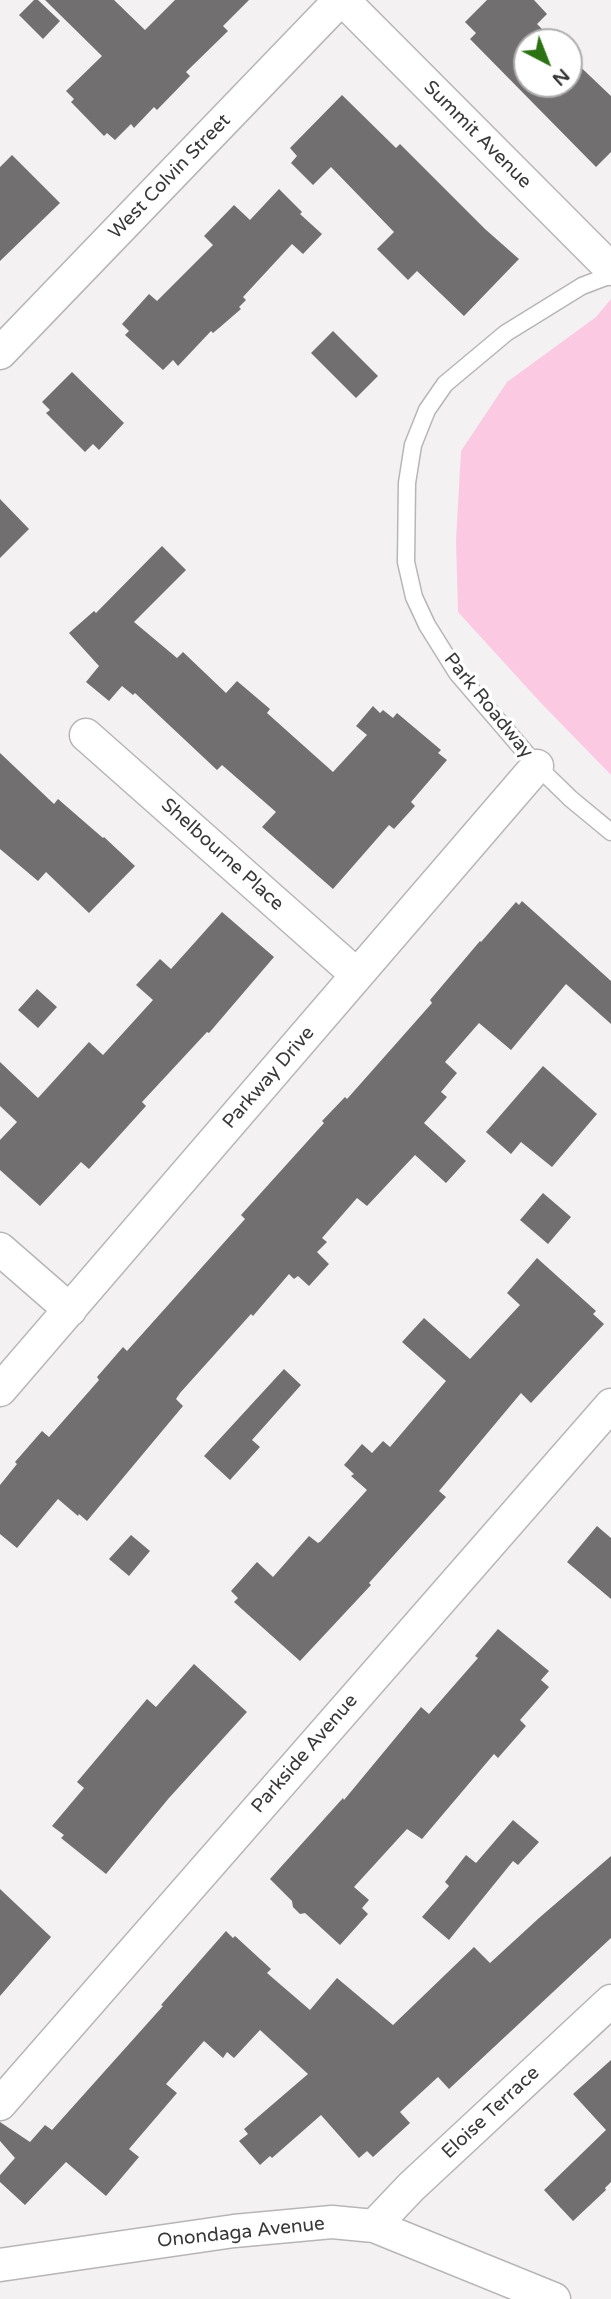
<!DOCTYPE html>
<html>
<head>
<meta charset="utf-8">
<style>
  body { margin:0 }
  #map { position:relative; width:611px; height:2299px; overflow:hidden; background:#f4f1f3; font-family:"Varela Round",sans-serif }
  canvas { display:block }
  .north { position:absolute; left:513px; top:28px; width:70px; height:70px; box-sizing:border-box; background:#fff; border:2px solid #b0afb0; border-radius:50%; rotate:138deg; font-size:19px; font-weight:700; line-height:28px; text-align:center; color:#393839 }
  .north::after { content:''; display:block; margin:auto; width:24px; height:32px; background:#2c7213; clip-path:polygon(50% 0,100% 100%,50% 72%,0 100%) }
</style>
</head>
<body>
<div id="map">
<canvas width="611" height="2299"></canvas>
<div class="north">N</div>
</div>
<script>
const c = document.querySelector('canvas').getContext('2d');
c.lineJoin = 'round';
function paint(path, color) {
  c.fillStyle = color;
  c.fill(path, 'evenodd');
}
function shape(rows) {
  const path = new Path2D();
  for (const r of rows) {
    path.moveTo(r[0], r[1]);
    for (let i = 2; i < r.length; i += 2) path.lineTo(r[i], r[i + 1]);
  }
  return path;
}
function strokePath(path, color, width, dash) {
  c.strokeStyle = color;
  c.lineWidth = width;
  c.lineCap = dash ? 'butt' : 'round';
  c.setLineDash(dash || []);
  c.stroke(path);
}
function label(font, color, halo, rows, align = 'center') {
  c.font = font + ' "Varela Round",sans-serif';
  c.lineWidth = 7;
  c.setLineDash([]);
  c.textBaseline = 'middle';
  c.strokeStyle = halo;
  c.fillStyle = color;
  for (const [text, x, y, turn = 0] of rows) {
    c.save();
    c.translate(x, y);
    c.rotate((+turn || 0) * Math.PI / 180);
    c.textAlign = isNaN(turn) ? turn : align;
    if (halo) c.strokeText(text, 0, 0);
    c.fillText(text, 0, 0);
    c.restore();
  }
}
paint(shape([
  [611,299,611,775,540,702,458,612,456,540,461,451,507,382,596,317]
]), '#fcc9e3');
paint(shape([
  [34,0,38,0,60,21,43,39,19,15],
  [45,0,114,0,145,30,175,0,249,0,223,26,228,31,186,72,190,76,157,110,154,107,134,128,131,124,115,140,107,133,104,136,71,102,74,99,66,91,102,56],
  [487,0,534,0,547,14,537,24,555,42,527,42,527,84,569,84,569,56,611,96,611,152,596,167,470,39,476,33,465,22],
  [342,95,396,148,400,144,485,229,519,259,464,316,417,271,408,280,377,249,394,232,331,167,313,185,291,163,297,156,290,148],
  [12,155,60,203,0,261,0,167],
  [279,189,302,212,300,214,322,234,303,254,292,244,243,297,246,300,239,307,241,309,219,328,213,333,211,331,178,366,173,360,163,370,125,335,129,331,122,324,149,294,157,301,213,245,204,236,234,205,250,220],
  [333,331,378,376,356,398,311,353],
  [72,372,124,423,99,450,93,444,85,452,46,413,50,410,42,402],
  [0,499,29,529,0,558],
  [162,546,186,570,134,622,177,658,183,652,226,693,237,681,270,709,267,713,333,772,367,735,356,726,373,706,380,713,383,710,393,718,397,713,441,750,438,753,447,760,411,802,415,806,394,829,389,825,333,889,262,827,276,812,222,765,217,770,135,693,133,695,122,686,109,701,86,682,99,666,69,633,94,611,96,613],
  [0,753,54,804,58,799,103,838,104,837,135,866,89,913,46,872,38,881,0,849],
  [522,901,611,981,611,1024,566,984,511,1050,479,1023,445,1062,457,1073,441,1092,447,1097,424,1123,466,1161,446,1183,415,1155,367,1206,357,1198,322,1238,327,1242,317,1252,329,1264,309,1286,298,1276,294,1279,289,1274,253,1316,251,1314,180,1393,176,1399,183,1406,87,1521,79,1514,78,1516,58,1499,17,1548,0,1534,0,1485,17,1464,15,1462,42,1431,49,1437,99,1380,97,1377,123,1347,127,1351,245,1219,241,1215,324,1123,322,1121,345,1097,347,1099,432,1003,430,1000,480,941,481,942,516,902,519,905],
  [222,912,274,957,209,1033,207,1032,142,1102,146,1106,89,1169,81,1162,40,1206,0,1170,0,1140,17,1122,0,1106,0,1062,38,1098,89,1042,103,1055,153,1000,136,985,160,959,171,969],
  [37,989,57,1007,38,1028,18,1010],
  [543,1066,597,1114,552,1167,521,1142,511,1154,486,1132],
  [543,1193,571,1217,548,1244,520,1220],
  [537,1258,596,1311,593,1314,604,1324,531,1403,521,1393,439,1491,446,1497,369,1583,371,1585,300,1661,234,1602,238,1598,231,1591,257,1562,273,1577,309,1536,318,1543,321,1541,367,1490,351,1476,354,1474,344,1465,362,1444,372,1453,383,1441,390,1447,446,1381,402,1342,424,1318,470,1359,520,1305,507,1293],
  [284,1369,301,1385,252,1440,260,1447,230,1480,204,1456],
  [597,1526,611,1538,611,1599,567,1562],
  [131,1535,150,1551,129,1576,109,1559],
  [498,1629,549,1671,541,1680,549,1687,520,1720,526,1726,498,1758,494,1754,422,1839,407,1829,354,1887,369,1900,362,1908,368,1914,340,1945,305,1913,300,1914,293,1907,292,1901,270,1879,343,1798,344,1800,421,1707,429,1714,478,1658,475,1656],
  [194,1664,247,1712,169,1798,106,1874,61,1838,64,1835,52,1826,84,1788,77,1782,142,1705,147,1699,156,1707],
  [513,1820,539,1842,518,1865,513,1861,449,1940,422,1917,449,1886,445,1882,466,1855,476,1863],
  [611,1856,611,1938,449,2089,438,2077,400,2112,410,2123,373,2157,367,2151,359,2158,321,2115,272,2158,270,2156,260,2165,239,2141,248,2134,244,2129,308,2074,260,2030,234,2058,227,2052,223,2058,204,2041,166,2084,177,2093,129,2149,139,2157,106,2196,66,2162,25,2205,0,2182,0,2175,15,2158,0,2141,0,2122,30,2142,45,2125,52,2130,163,2006,161,2005,226,1931,233,1938,235,1936,271,1969,267,1973,310,2010,337,1978,393,2025,474,1947,490,1963,539,1918],
  [0,1889,51,1937,0,1996],
  [611,2060,611,2182,605,2188,606,2190,573,2221,544,2190,606,2130,573,2094]
]), '#726f70');
const lane = shape([
  [611,275,582,286,506,333,445,384,427,410,413,445,407,483,406,562,414,597,427,625,457,673,537,766,571,799,611,832]
]);
const street = shape([
  [343,0,611,269],
  [0,353,340,0],
  [86,735,357,975],
  [0,1249,70,1310],
  [0,1390,537,766],
  [0,2104,611,1405],
  [374,2226,411,2187,611,2001],
  [0,2265,234,2231,332,2222,374,2226,554,2299]
]);
strokePath(lane, '#b8b5b7', 19);
strokePath(street, '#b8b5b7', 35);
strokePath(lane, '#fff', 16);
strokePath(street, '#fff', 32);
label('19px', '#393839', '#fff', [
  ["Summit Avenue",477,135,45],
  ["West Colvin Street",170,177,-46],
  ["Park Roadway",488,706,51],
  ["Shelbourne Place",222,855,42],
  ["Parkway Drive",269,1078,-49],
  ["Parkside Avenue",305,1754,-49],
  ["Eloise Terrace",491,2113,-43],
  ["Onondaga Avenue",241,2233,-6]
]);
</script>
</body>
</html>
